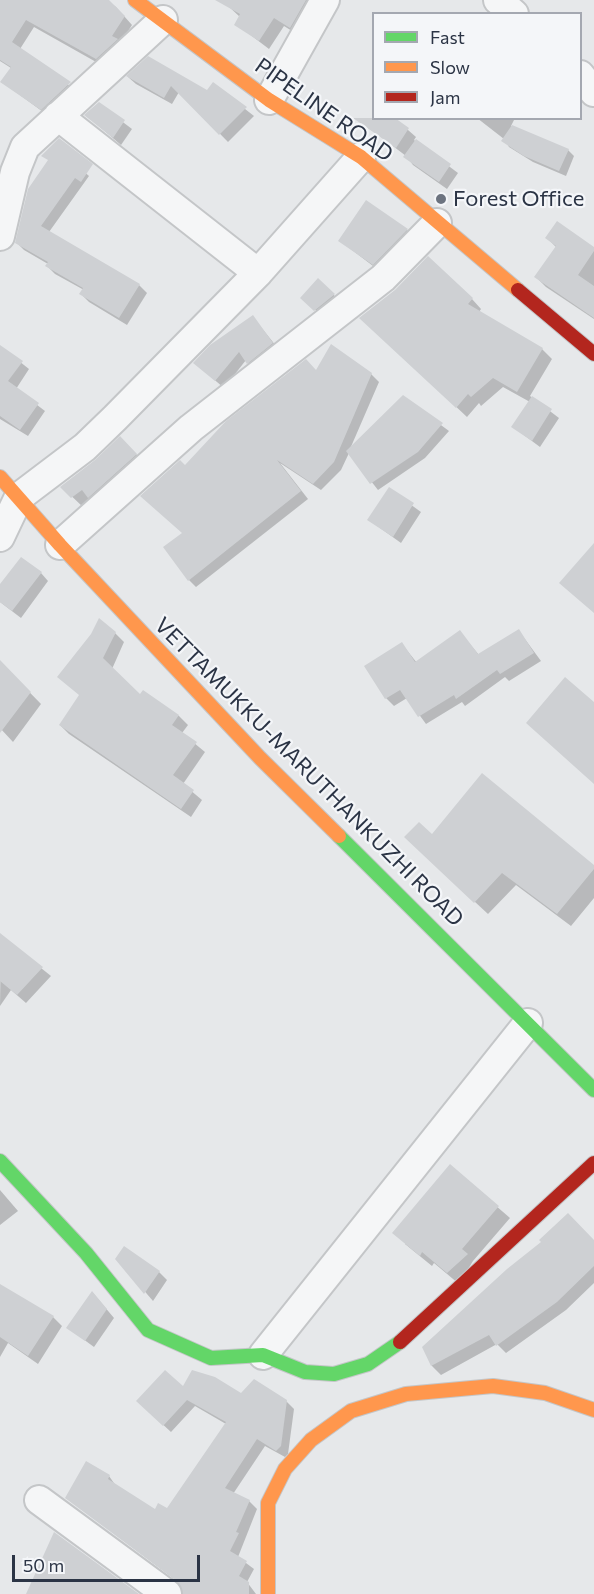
<!DOCTYPE html>
<html>
<head>
<meta charset="utf-8">
<style>
  body { margin:0 }
  #map { position:relative; width:594px; height:1594px; overflow:hidden; background:#e6e8ea; font-family:Commissioner,sans-serif }
  canvas { display:block }
  .legend { position:absolute; left:372px; top:12px; width:210px; height:108px; box-sizing:border-box; background:#f4f6f9; border:2px solid #a4a8b1; margin:0; padding:8px 10px; list-style:none; font-size:18px; color:#2b3445 }
  .legend li { display:flex; align-items:center; gap:12px; height:30px }
  .legend b { width:30px; border:2px solid #a4a8b1 }
  .scale { position:absolute; left:12px; top:1555px; width:188px; height:27px; box-sizing:border-box; border:3px solid #2b3445; border-top:0; padding-left:8px; font-size:18px; line-height:21px; white-space:nowrap; color:#2b3445; -webkit-text-stroke:4px #f4f6f9; paint-order:stroke }
</style>
</head>
<body>
<div id="map">
<canvas width="594" height="1594"></canvas>
<ul class="legend">
<li><b style="height:8px;background:#63d668"></b>Fast</li>
<li><b style="height:8px;background:#ff974d"></b>Slow</li>
<li><b style="height:8px;background:#b3261e"></b>Jam</li>
</ul>
<div class="scale">50 m</div>
</div>
<script>
const c = document.querySelector('canvas').getContext('2d');
c.lineJoin = 'round';
function paint(path, color) {
  c.fillStyle = color;
  c.fill(path, 'evenodd');
}
function shape(rows) {
  const path = new Path2D();
  for (const r of rows) {
    path.moveTo(r[0], r[1]);
    for (let i = 2; i < r.length; i += 2) path.lineTo(r[i], r[i + 1]);
  }
  return path;
}
function strokePath(path, color, width, dash) {
  c.strokeStyle = color;
  c.lineWidth = width;
  c.lineCap = dash ? 'butt' : 'round';
  c.setLineDash(dash || []);
  c.stroke(path);
}
function label(font, color, halo, rows, align = 'center') {
  c.font = font + ' Commissioner,sans-serif';
  c.lineWidth = 4.5;
  c.setLineDash([]);
  c.textBaseline = 'middle';
  c.strokeStyle = halo;
  c.fillStyle = color;
  for (const [text, x, y, turn = 0] of rows) {
    c.save();
    c.translate(x, y);
    c.rotate((+turn || 0) * Math.PI / 180);
    c.textAlign = isNaN(turn) ? turn : align;
    if (halo) c.strokeText(text, 0, 0);
    c.fillText(text, 0, 0);
    c.restore();
  }
}
paint(shape([
  [0,0,107,0,116,7,132,25,105,67,34,27,20,49,78,92,50,117,2,82,11,68,0,61],
  [230,0,321,0,300,36,284,26,269,49,236,24,240,17,227,5],
  [128,77,208,92,213,84,254,116,228,142,179,92,172,104,136,84],
  [99,104,132,129,121,145,86,115],
  [392,118,408,130,416,137,414,140,458,173,447,189,413,165,406,156,368,127],
  [477,118,515,118,511,126,568,150,574,156,566,176,533,162,509,147,504,139],
  [81,169,89,176,49,232,139,285,147,293,127,325,89,302,81,294,84,290,55,274,47,266,48,264,24,250,16,242],
  [407,230,414,237,381,272,340,241],
  [547,238,594,248,594,319,546,287,536,277,557,248],
  [318,280,338,299,319,313,302,298],
  [472,299,481,309,479,312,542,349,552,359,530,396,559,418,540,447,513,427,530,402,503,387,481,406,479,403,467,417,371,327],
  [253,317,280,351,256,370,246,360,224,388,203,370],
  [0,346,29,369,16,389,45,411,28,436,0,419],
  [316,372,371,374,379,382,350,449,403,397,449,431,425,458,378,490,349,453,341,470,321,490,280,463,308,499,196,587,189,580,184,534,185,467],
  [120,438,148,466,84,508,62,487,96,461],
  [389,489,421,512,401,543,369,520],
  [41,573,48,581,21,618,0,602,0,587],
  [519,631,541,661,509,681,505,677,465,706,462,702,426,724,407,698,394,706,386,698,402,644,417,663,460,632,479,655],
  [115,633,124,642,112,669,141,697,144,692,179,716,188,725,182,733,205,752,183,784,202,800,191,817,69,734,60,725,80,696],
  [0,662,41,704,13,742,0,728],
  [432,836,594,866,594,898,571,926,516,885,488,914,419,850],
  [1,936,51,976,26,1003,11,990,0,1006],
  [450,1166,510,1218,473,1261,459,1284,434,1263,432,1266,405,1244],
  [0,1190,18,1211,0,1225],
  [594,1242,594,1283,566,1310,506,1353,497,1344,441,1375,432,1366,424,1348],
  [117,1259,159,1272,167,1280,153,1301],
  [4,1288,53,1317,62,1326,38,1364,8,1343,0,1357,0,1294],
  [93,1293,114,1318,94,1347,68,1328],
  [183,1388,286,1401,294,1409,288,1454,285,1457,265,1446,233,1494,249,1501,257,1509,238,1557,254,1569,247,1582,256,1594,189,1594,181,1584,67,1498,109,1476,116,1486,156,1511,168,1510,226,1424,195,1406,171,1432,146,1409]
]), '#0003');
paint(shape([
  [0,0,109,0,125,16,112,36,118,39,96,59,26,20,12,42,71,82,41,110,0,82,11,67,0,60],
  [215,0,306,0,290,28,274,18,259,41,234,25,240,14],
  [148,56,207,90,213,82,247,107,219,135,171,86,164,98,126,76],
  [99,102,125,120,113,138,84,115],
  [353,118,395,118,409,128,396,148],
  [512,125,569,149,559,171,524,156,501,141],
  [59,138,93,164,81,182,75,178,41,226,140,284,119,318,79,294,83,288,45,266,48,262,15,243,28,189,48,160,41,156],
  [416,139,451,164,439,182,403,157],
  [366,200,408,229,373,265,338,241],
  [557,221,594,247,594,251,578,275,594,286,594,318,534,277,556,246,545,238],
  [428,256,473,298,468,304,543,348,517,392,493,378,471,397,468,394,456,408,359,318,395,290],
  [318,278,335,294,314,311,300,298],
  [253,315,273,343,247,364,239,352,215,381,193,363,210,345],
  [331,344,372,373,334,462,313,484,277,460,301,491,188,581,163,547,182,533,140,496,180,460,185,465,226,421,306,359,316,370],
  [0,345,23,361,8,381,39,403,20,430,0,416],
  [403,395,443,423,418,452,370,484,346,451],
  [532,396,552,409,532,441,511,427],
  [120,436,137,454,88,498,82,490,71,498,60,487,95,460],
  [389,487,414,503,393,537,367,520],
  [594,543,594,613,559,583],
  [21,557,42,572,12,611,0,602,0,584],
  [99,618,116,632,103,658,140,694,143,690,179,715,172,725,197,742,173,775,194,790,181,809,59,725,79,695,57,677,91,634],
  [519,629,534,653,500,674,497,670,456,699,454,695,418,717,400,690,385,699,364,666,402,642,415,662,460,630,478,654],
  [0,660,31,692,0,733],
  [565,677,594,702,594,784,526,723],
  [482,773,594,865,594,869,557,914,502,873,474,903,404,837,419,822,432,834],
  [0,933,43,967,17,995,0,981],
  [450,1164,499,1206,462,1249,468,1254,447,1273,422,1252,420,1256,392,1233],
  [568,1213,594,1240,594,1266,557,1302,496,1346,489,1335,431,1366,422,1347,507,1269,541,1242,539,1240],
  [124,1246,160,1271,144,1294,115,1259],
  [0,1284,54,1316,28,1356,0,1337],
  [92,1291,107,1309,85,1341,66,1328],
  [165,1370,183,1386,192,1370,215,1377,241,1393,254,1379,287,1400,281,1446,276,1451,257,1439,225,1488,250,1500,236,1532,239,1533,230,1551,247,1561,239,1576,249,1582,249,1594,183,1594,177,1581,65,1498,86,1461,110,1475,108,1479,155,1509,158,1503,167,1508,226,1422,187,1400,163,1426,136,1401],
  [54,1532,139,1594,26,1594]
]), '#ced0d3');
const street = shape([
  [498,0,514,14],
  [580,75,594,92],
  [269,100,325,0],
  [58,116,258,273],
  [0,236,15,172,25,147,163,20],
  [0,537,19,497,85,447,115,418,258,273,361,157],
  [60,545,191,428,383,278,437,223],
  [263,1355,528,1023],
  [39,1500,167,1594]
]);
const fast = shape([
  [339,836,594,1090],
  [0,1161,86,1253,148,1330,211,1358,263,1355,305,1372,334,1374,368,1364,400,1342]
]);
const slow = shape([
  [135,0,269,100,361,157,518,290],
  [0,477,60,545,260,758,339,836],
  [268,1594,268,1503,285,1469,311,1440,351,1411,406,1394,493,1386,545,1393,594,1410]
]);
const jam = shape([
  [518,290,594,354],
  [400,1342,594,1163]
]);
strokePath(street, '#c4c6c8', 32);
strokePath(fast, '#c4c6c8', 16);
strokePath(slow, '#c4c6c8', 16);
strokePath(jam, '#c4c6c8', 16);
strokePath(street, '#f5f6f7', 28);
strokePath(fast, '#63d668', 14);
strokePath(slow, '#ff974d', 14);
strokePath(jam, '#b3261e', 14);
for (const [x, y, r, color] of [
  [441,199,6,"#6c737f"]
]) {
  const dot = new Path2D();
  dot.arc(x, y, r, 0, 2 * Math.PI);
  c.fillStyle = color;
  c.fill(dot);
  strokePath(dot, '#f4f6f9', 2);
}
label('22px', '#2b3445', '#f4f6f9', [
  ["PIPELINE ROAD",324,110,35],
  ["VETTAMUKKU-MARUTHANKUZHI ROAD",309,772,45]
]);
label('22px', '#2b3445', '#f4f6f9', [
  ["Forest Office",453,199]
], 'left');
</script>
</body>
</html>
